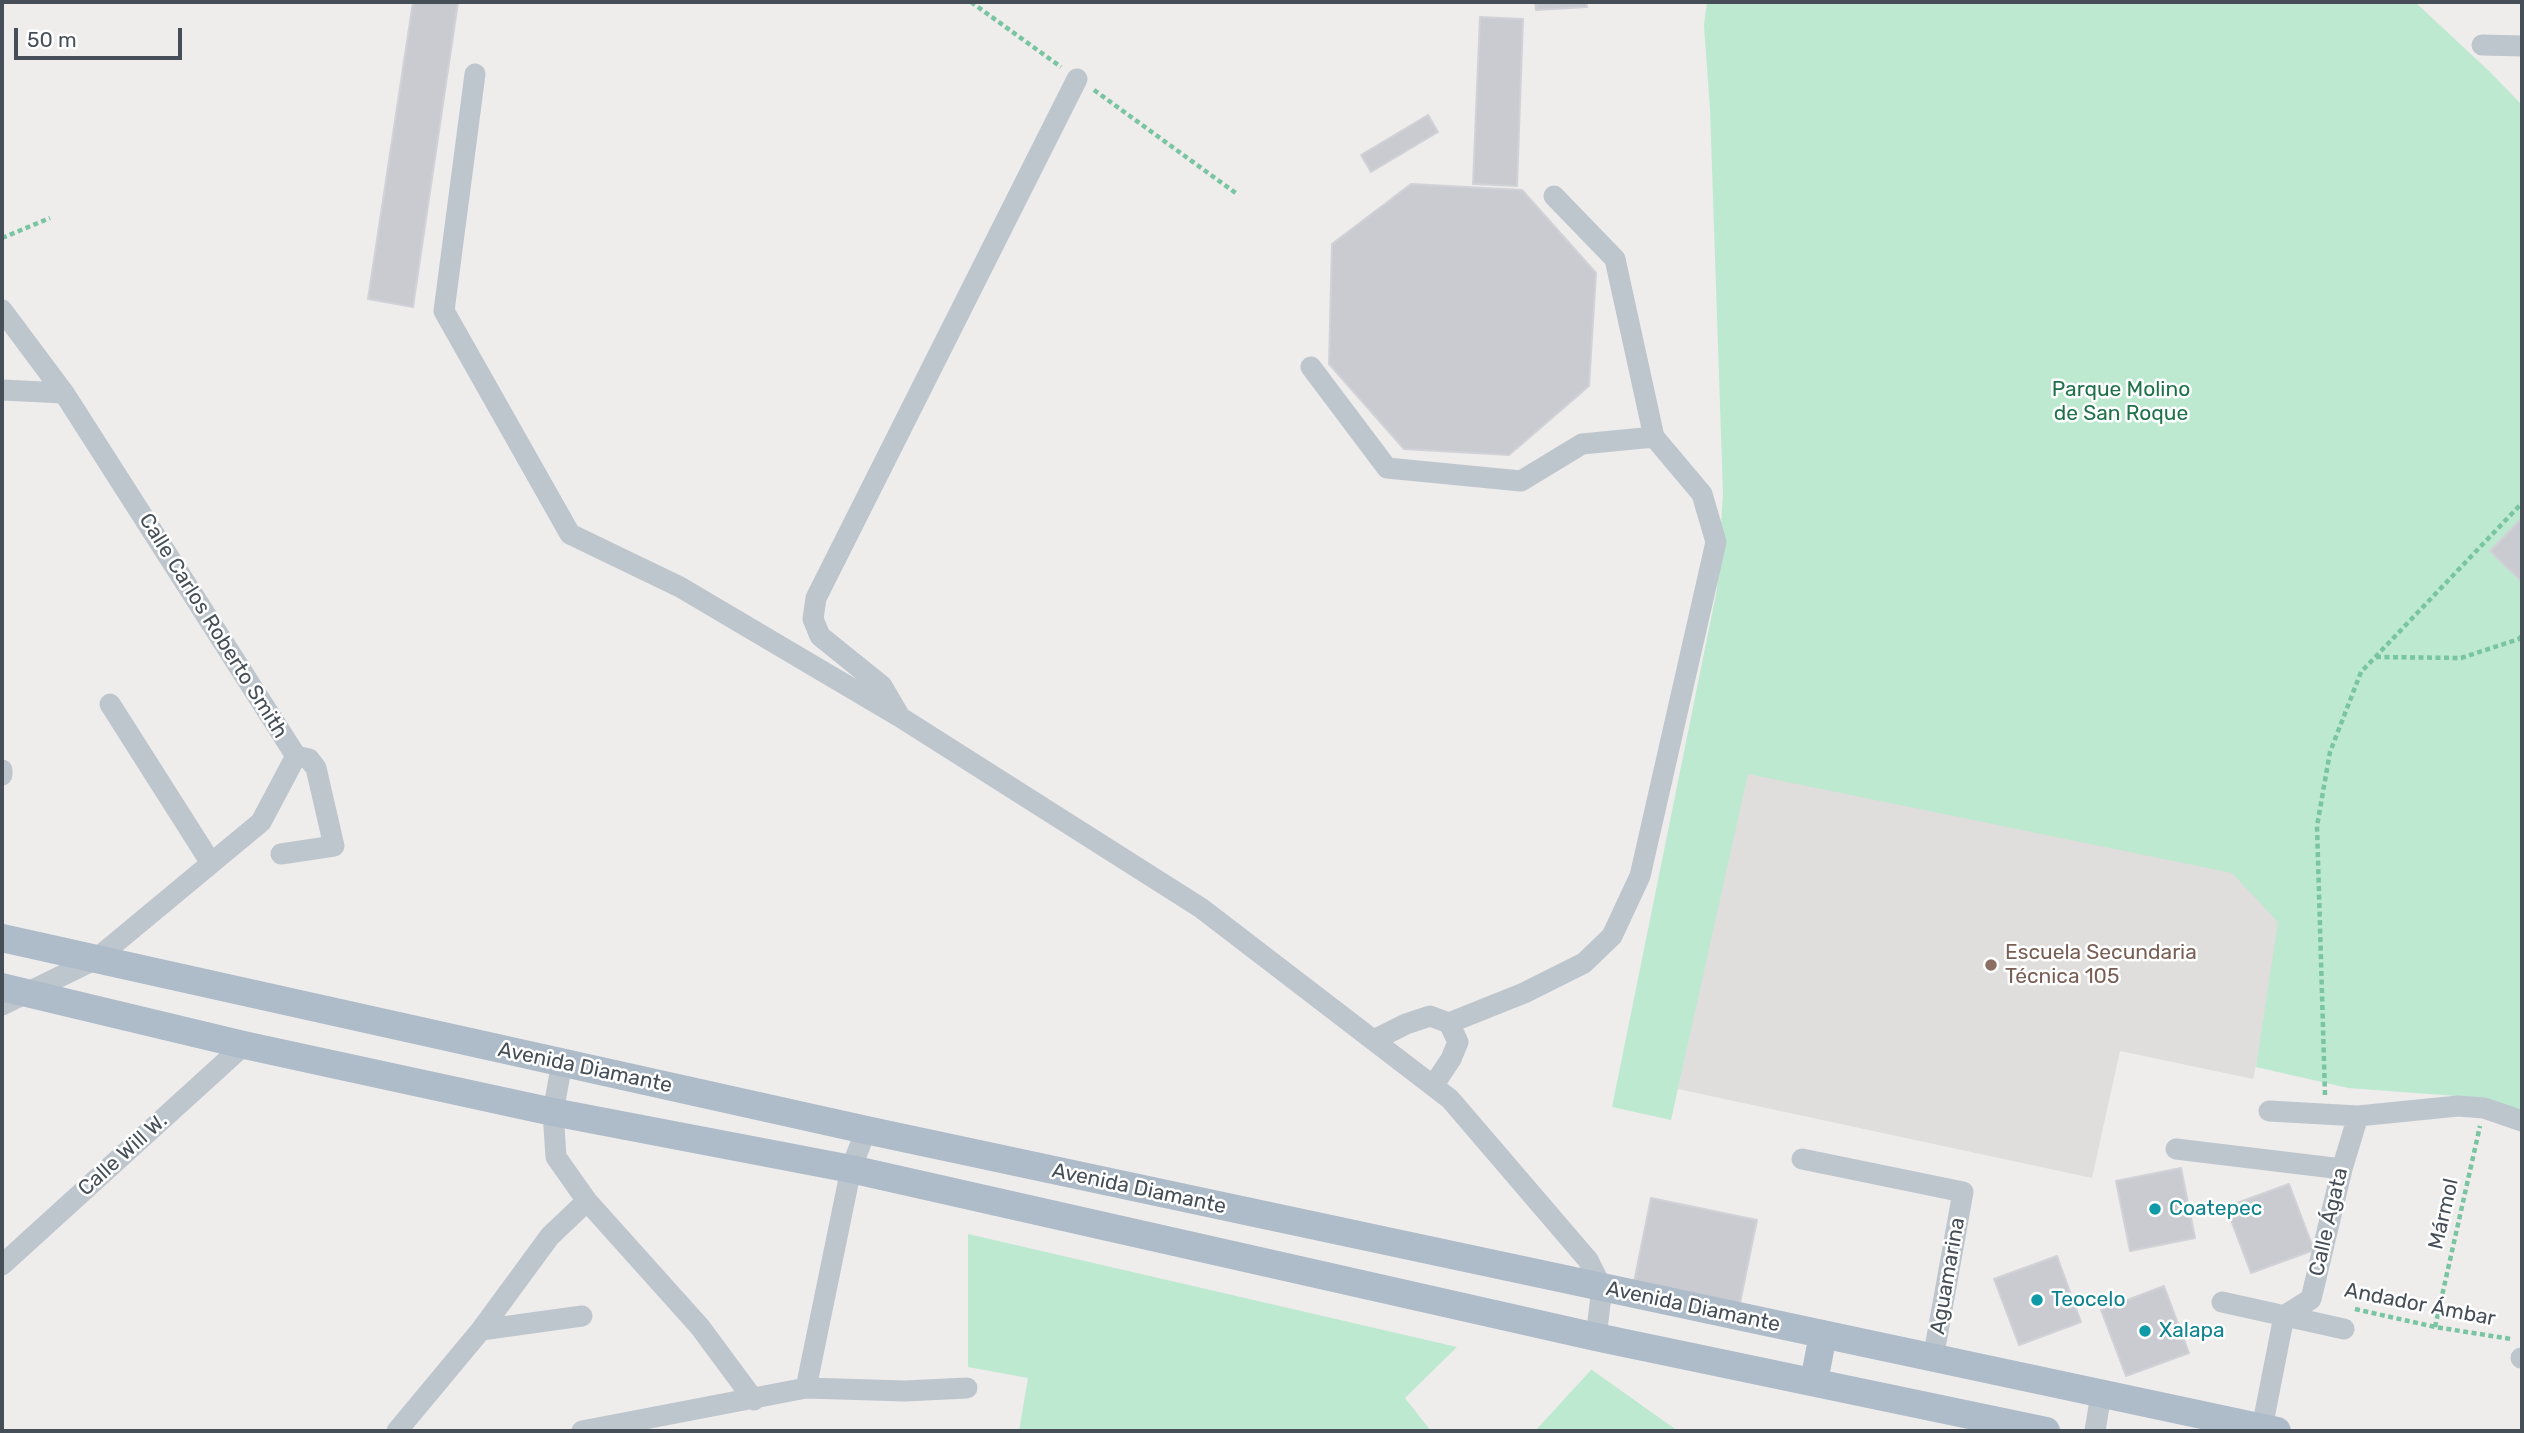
<!DOCTYPE html>
<html>
<head>
<meta charset="utf-8">
<style>
  body { margin:0 }
  #map { position:relative; width:2524px; height:1433px; overflow:hidden; background:#efecec; font-family:Rubik,sans-serif }
  canvas { display:block }
  .frame { position:absolute; inset:0; border:4px solid #464f58; pointer-events:none }
  .scale { position:absolute; left:14px; top:28px; width:168px; height:32px; box-sizing:border-box; border:4px solid #464f58; border-top:0; padding-left:9px; font-size:21px; line-height:24px; white-space:nowrap; color:#464f58; -webkit-text-stroke:5px #fff; paint-order:stroke }
</style>
</head>
<body>
<div id="map">
<canvas width="2524" height="1433"></canvas>
<div class="frame"></div>
<div class="scale">50 m</div>
</div>
<script>
const c = document.querySelector('canvas').getContext('2d');
c.lineJoin = 'round';
function paint(path, color) {
  c.fillStyle = color;
  c.fill(path, 'evenodd');
}
function shape(rows) {
  const path = new Path2D();
  for (const r of rows) {
    path.moveTo(r[0], r[1]);
    for (let i = 2; i < r.length; i += 2) path.lineTo(r[i], r[i + 1]);
  }
  return path;
}
function strokePath(path, color, width, dash) {
  c.strokeStyle = color;
  c.lineWidth = width;
  c.lineCap = dash ? 'butt' : 'round';
  c.setLineDash(dash || []);
  c.stroke(path);
}
function label(font, color, halo, rows, align = 'center') {
  c.font = font + ' Rubik,sans-serif';
  c.lineWidth = 5;
  c.setLineDash([]);
  c.textBaseline = 'middle';
  c.strokeStyle = halo;
  c.fillStyle = color;
  for (const [text, x, y, turn = 0] of rows) {
    c.save();
    c.translate(x, y);
    c.rotate((+turn || 0) * Math.PI / 180);
    c.textAlign = isNaN(turn) ? turn : align;
    if (halo) c.strokeText(text, 0, 0);
    c.fillText(text, 0, 0);
    c.restore();
  }
}
paint(shape([
  [1748,762,2296,880,2253,1079,2120,1051,2092,1178,1678,1089]
]), '#e0dddd');
paint(shape([
  [1707,2,2415,2,2489,71,2522,105,2522,1113,2483,1098,2348,1088,2256,1067,2278,922,2232,873,1748,774,1671,1120,1612,1107,1717,589,1723,494,1710,109,1704,26],
  [968,1234,1457,1347,1405,1398,1431,1431,1019,1431,1028,1378,968,1367],
  [1591,1370,1592,1370,1678,1431,1535,1431]
]), '#bde9d0');
const building = shape([
  [413,2,458,2,413,307,368,299,413,2],
  [1535,2,1586,2,1587,7,1536,10,1535,2],
  [1480,17,1523,19,1517,186,1473,184,1480,17],
  [1428,115,1438,132,1371,172,1361,155,1428,115],
  [1411,184,1522,190,1596,273,1589,386,1509,455,1404,449,1329,364,1332,244,1411,184],
  [2522,518,2522,582,2490,551,2522,518],
  [2181,1168,2195,1238,2130,1251,2116,1181,2181,1168],
  [2289,1184,2314,1250,2251,1273,2226,1207,2289,1184],
  [1651,1198,1757,1220,1740,1303,1634,1282,1651,1198],
  [2057,1256,2081,1322,2019,1345,1994,1279,2057,1256],
  [2164,1286,2189,1353,2126,1376,2101,1310,2164,1286]
]);
paint(building, '#cacbd1');
strokePath(building, '#d1d2d7', 2);
strokePath(shape([
  [971,2,1061,67],
  [1094,90,1237,194],
  [2,238,50,218],
  [2376,657,2461,658,2519,639,2522,635],
  [2325,1095,2317,826,2330,752,2361,672,2522,503],
  [2355,1309,2435,1327,2511,1339],
  [2435,1327,2480,1126]
]), '#79c4a1', 4.5, [5, 3.5]);
strokePath(shape([
  [2482,45,2522,46],
  [475,74,444,311,570,534,680,587,900,717,1201,908,1450,1099,1588,1260,1602,1288,1596,1337],
  [2,310,64,393,296,756],
  [1311,367,1387,468,1521,481,1582,444,1654,437],
  [2,390,64,393],
  [110,704,211,863],
  [899,715,882,686,820,636,813,619,816,598,1077,79],
  [2,770,2,775],
  [281,854,334,846,316,768,309,759,296,756],
  [2,1005,96,959,261,822,296,756],
  [1449,1023,1524,993,1584,963,1612,936,1640,876,1716,542,1702,494,1654,437,1615,259,1554,196],
  [1374,1040,1406,1024,1430,1016,1449,1023,1458,1042,1451,1059,1433,1086],
  [562,1063,553,1112,556,1157,587,1201,700,1327,754,1400],
  [2269,1111,2358,1116,2458,1106,2484,1108,2522,1121],
  [2176,1149,2342,1169],
  [1802,1159,1963,1192,1933,1359],
  [2,1265,244,1045],
  [2222,1302,2344,1329],
  [481,1330,582,1316],
  [2521,1358,2522,1358],
  [806,1388,851,1169,866,1130],
  [2262,1428,2284,1316,2311,1299,2342,1169,2358,1116],
  [397,1431,481,1330,550,1236,587,1201],
  [582,1431,806,1388,905,1391,967,1388],
  [2095,1431,2101,1394]
]), '#bec6cd', 21);
strokePath(shape([
  [2,938,866,1130,2277,1431],
  [2,987,244,1045,553,1112,851,1169,1596,1337,2046,1431],
  [1814,1382,1823,1334]
]), '#aebbc9', 28);
for (const [x, y, r, color] of [
  [1991,965,7,"#8d6e63"],
  [2155,1209,7,"#0f9aa8"],
  [2037,1300,7,"#0f9aa8"],
  [2145,1331,7,"#0f9aa8"]
]) {
  const dot = new Path2D();
  dot.arc(x, y, r, 0, 2 * Math.PI);
  c.fillStyle = color;
  c.fill(dot);
  strokePath(dot, '#fff', 2.5);
}
label('21px', '#1f714a', '#fff', [
  ["Parque Molino",2121,390],
  ["de San Roque",2121,414]
]);
label('21px', '#464f58', '#fff', [
  ["Calle Carlos Roberto Smith",213,626,58],
  ["Avenida Diamante",585,1068,12],
  ["Calle Will W.",123,1155,-42],
  ["Avenida Diamante",1139,1189,12],
  ["Mármol",2444,1214,-77],
  ["Calle Ágata",2329,1222,-77],
  ["Aguamarina",1948,1276,-80],
  ["Andador Ámbar",2420,1305,11],
  ["Avenida Diamante",1693,1307,12]
]);
label('21px', '#785e54', '#fff', [
  ["Escuela Secundaria",2005,953],
  ["Técnica 105",2005,977]
], 'left');
label('21px', '#0d838f', '#fff', [
  ["Coatepec",2169,1209],
  ["Teocelo",2051,1300],
  ["Xalapa",2159,1331]
], 'left');
</script>
</body>
</html>
